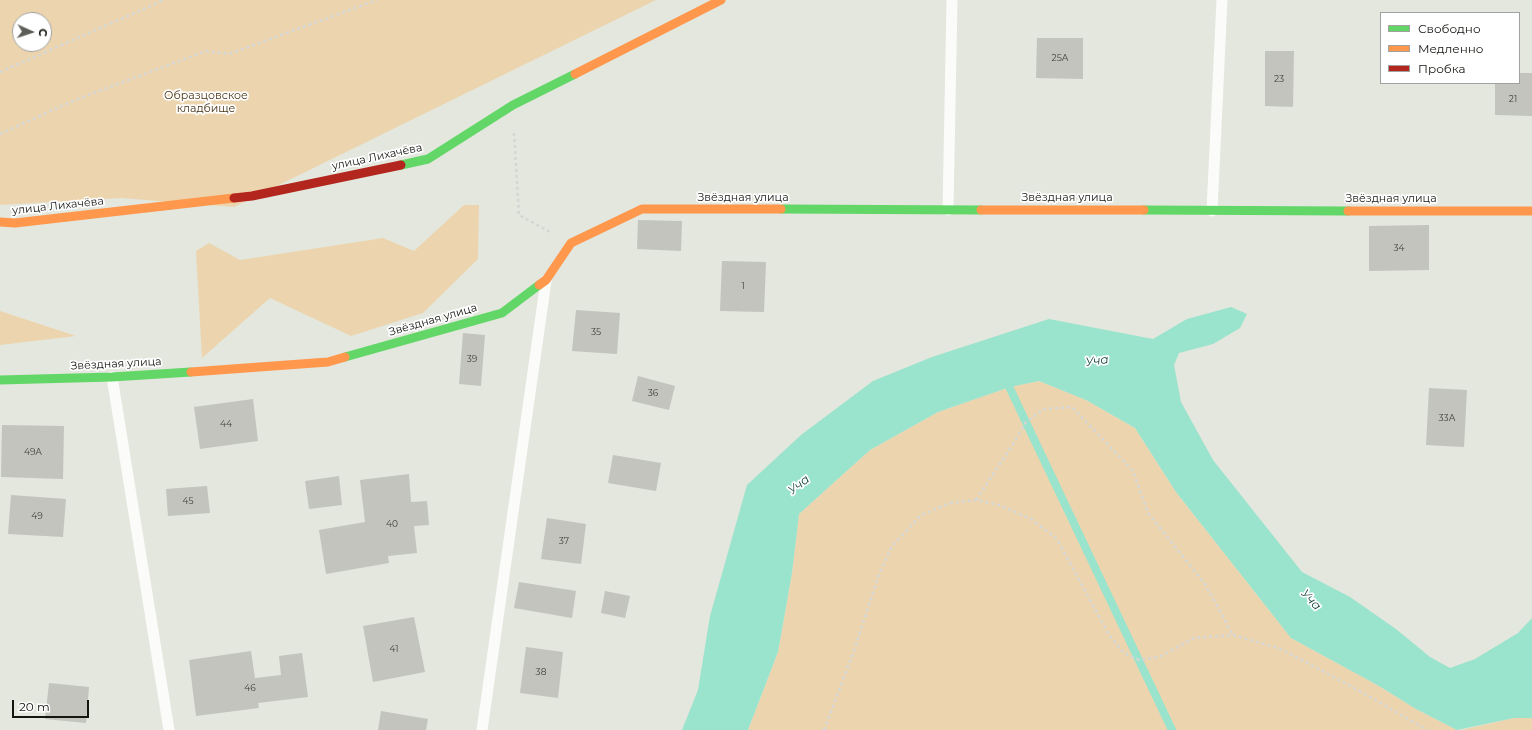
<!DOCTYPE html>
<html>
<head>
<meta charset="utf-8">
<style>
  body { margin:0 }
  #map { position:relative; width:1532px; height:730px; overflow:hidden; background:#e3e7dd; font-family:Montserrat,sans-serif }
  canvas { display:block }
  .legend { position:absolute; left:1380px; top:12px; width:140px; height:72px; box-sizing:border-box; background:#fff; border:1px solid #a1a19f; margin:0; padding:5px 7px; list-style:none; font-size:12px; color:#13150f }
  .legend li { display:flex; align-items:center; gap:8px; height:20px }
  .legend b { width:20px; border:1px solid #a1a19f }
  .north { position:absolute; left:12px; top:12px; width:40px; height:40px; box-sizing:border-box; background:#fff; border:1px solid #a1a19f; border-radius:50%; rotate:93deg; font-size:11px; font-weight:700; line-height:16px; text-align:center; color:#13150f }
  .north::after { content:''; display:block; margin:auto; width:14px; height:18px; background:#5c5e57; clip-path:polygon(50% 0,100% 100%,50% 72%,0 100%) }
  .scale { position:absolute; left:12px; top:700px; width:77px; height:18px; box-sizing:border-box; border:2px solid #13150f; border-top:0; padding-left:5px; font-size:12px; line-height:14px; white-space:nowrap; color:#13150f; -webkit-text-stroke:3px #fff; paint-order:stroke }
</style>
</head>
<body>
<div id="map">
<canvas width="1532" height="730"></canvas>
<ul class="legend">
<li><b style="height:5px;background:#63d668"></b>Свободно</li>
<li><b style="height:5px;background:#ff974d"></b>Медленно</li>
<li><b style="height:5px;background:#b3261e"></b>Пробка</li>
</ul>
<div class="north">С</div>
<div class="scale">20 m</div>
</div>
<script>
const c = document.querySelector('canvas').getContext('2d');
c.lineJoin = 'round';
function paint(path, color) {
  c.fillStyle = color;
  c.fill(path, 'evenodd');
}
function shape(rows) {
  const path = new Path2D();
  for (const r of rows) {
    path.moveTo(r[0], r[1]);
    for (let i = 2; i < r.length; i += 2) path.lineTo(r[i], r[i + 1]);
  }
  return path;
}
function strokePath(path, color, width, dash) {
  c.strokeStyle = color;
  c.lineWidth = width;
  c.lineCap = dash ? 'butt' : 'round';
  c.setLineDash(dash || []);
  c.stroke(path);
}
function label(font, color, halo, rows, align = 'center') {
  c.font = font + ' Montserrat,sans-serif';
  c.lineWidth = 3.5;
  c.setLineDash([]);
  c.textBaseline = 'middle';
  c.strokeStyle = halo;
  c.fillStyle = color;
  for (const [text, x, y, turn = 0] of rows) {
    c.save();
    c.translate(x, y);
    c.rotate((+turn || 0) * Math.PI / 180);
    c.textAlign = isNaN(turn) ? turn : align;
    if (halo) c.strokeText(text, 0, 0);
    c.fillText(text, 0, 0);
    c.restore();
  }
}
paint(shape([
  [0,0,656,0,234,207,121,198,0,205],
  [20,20,44,20,44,44,20,44],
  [464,205,479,205,478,259,423,313,351,336,270,298,202,358,196,251,209,243,240,260,383,238,414,251],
  [0,311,76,336,0,345],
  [1039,381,1086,400,1135,428,1176,492,1291,638,1379,686,1416,709,1457,730,748,730,778,652,792,573,799,514,870,450,938,412,1010,387],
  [1514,718,1532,718,1532,730,1461,730]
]), '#ecd5ae');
paint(shape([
  [1231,307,1247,314,1240,328,1213,344,1179,353,1174,365,1181,402,1213,460,1302,572,1350,597,1396,629,1430,657,1450,668,1475,659,1518,633,1532,618,1532,718,1514,718,1457,730,1416,709,1379,686,1291,638,1176,492,1135,428,1086,400,1039,381,1010,387,938,412,870,450,799,514,792,573,778,652,748,730,682,730,698,690,710,616,747,485,801,435,873,381,932,357,1049,319,1153,339,1187,319]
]), '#9ae3cc');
strokePath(shape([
  [1005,378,1172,730]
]), '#9ae3cc', 8);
paint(shape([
  [1037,38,1083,38,1083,79,1036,78],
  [1265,51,1294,51,1293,107,1265,106],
  [1519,73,1532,73,1532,116,1495,115,1495,83,1519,83],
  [638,220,682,221,681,251,637,249],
  [1429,225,1429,270,1369,271,1369,226],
  [722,261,766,262,764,312,720,311],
  [576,310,620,313,617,354,572,351],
  [463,333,485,335,481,386,459,384],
  [638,376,675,386,669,410,632,401],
  [1429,388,1467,390,1464,447,1426,445],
  [253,399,258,441,200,449,194,407],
  [2,425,64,426,63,479,1,477],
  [613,455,661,463,656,491,608,483],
  [409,474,411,502,427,501,429,525,414,526,417,553,388,556,389,563,326,574,319,530,365,522,360,480],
  [339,476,342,505,309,509,305,481],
  [207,486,210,513,168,516,166,489],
  [11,495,66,499,63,537,8,534],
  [547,518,586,524,581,564,541,559],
  [519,582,576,591,572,618,514,608],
  [605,591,630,596,625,618,601,613],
  [414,617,425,672,373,682,363,626],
  [526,647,563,652,558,698,520,693],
  [251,651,255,678,281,675,279,656,302,653,308,697,258,703,259,708,196,716,189,660],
  [49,683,89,687,86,723,45,719],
  [381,711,428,719,426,730,378,730]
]), '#c3c4bd');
strokePath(shape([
  [0,72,164,0],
  [514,133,519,215,550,232],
  [0,134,75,100,206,51,229,54,377,0],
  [976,500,1015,441,1026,422,1044,409,1072,407,1133,471,1148,513,1205,584,1233,635],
  [824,730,855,648,879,574,892,546,921,515,950,503,976,500,999,505,1031,519,1057,539,1109,635,1124,653,1139,660,1159,657,1194,638,1233,635,1281,649,1356,689,1427,730]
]), '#d5d6d4', 2.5, [3, 3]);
strokePath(shape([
  [948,210,952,0],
  [1212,211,1222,0],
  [112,377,169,730],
  [482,730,546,281]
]), '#fbfbfa', 11);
strokePath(shape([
  [401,165,428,159,513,105,575,74],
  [781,209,981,210],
  [1144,210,1348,211],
  [345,357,502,313,539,285],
  [0,380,112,377,191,372]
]), '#63d668', 9);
strokePath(shape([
  [575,74,721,0],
  [981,210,1144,210],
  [1348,211,1532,211],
  [0,222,15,223,234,198],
  [539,285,546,280,571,243,642,209,781,209],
  [191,372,328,362,345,357]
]), '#ff974d', 9);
strokePath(shape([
  [234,198,252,196,401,165]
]), '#b3261e', 9);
label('9px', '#3f413a', null, [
  ["25А",1060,58],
  ["23",1279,79],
  ["21",1513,99],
  ["34",1399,248],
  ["1",743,286],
  ["35",596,332],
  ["39",472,359],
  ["36",653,393],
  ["33А",1447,418],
  ["44",226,424],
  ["49А",33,452],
  ["45",188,501],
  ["49",37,516],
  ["40",392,524],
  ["37",564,541],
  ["41",394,649],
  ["38",541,672],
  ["46",250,688]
]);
label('11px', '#483314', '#fff', [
  ["Образцовское",206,96],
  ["кладбище",206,109]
]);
label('11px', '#13150f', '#fff', [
  ["улица Лихачёва",377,157,-12],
  ["Звёздная улица",743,198],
  ["Звёздная улица",1067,198],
  ["Звёздная улица",1391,199],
  ["улица Лихачёва",58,206,-6],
  ["Звёздная улица",433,320,-16],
  ["Звёздная улица",116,364,-3]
]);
label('italic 12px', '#103f33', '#fff', [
  ["Уча",1097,361,-7],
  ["Уча",799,485,-38],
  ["Уча",1311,600,48]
]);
</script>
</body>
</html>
